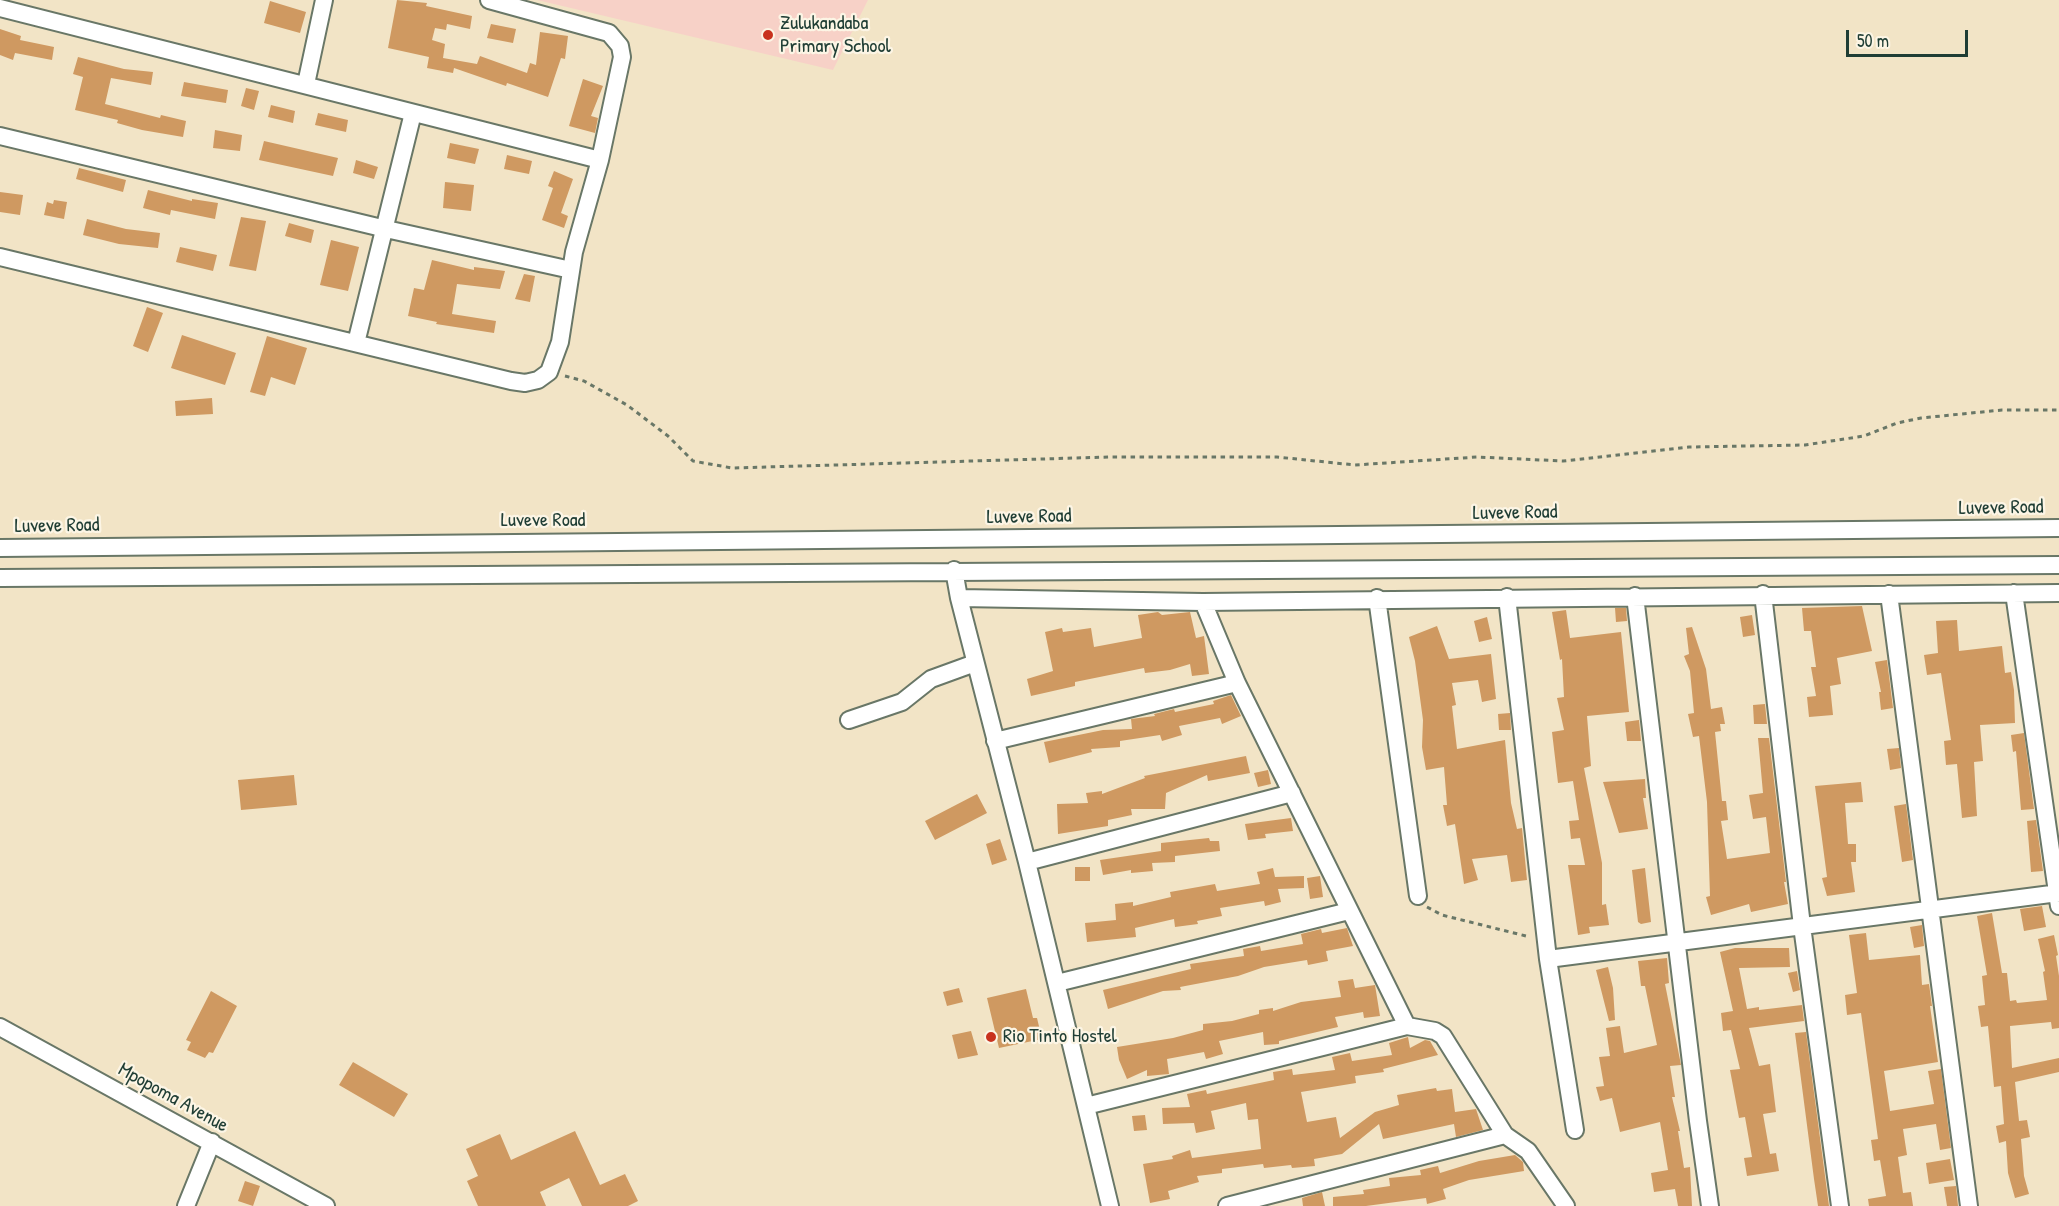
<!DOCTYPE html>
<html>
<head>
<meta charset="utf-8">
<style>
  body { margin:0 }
  #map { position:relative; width:2059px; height:1206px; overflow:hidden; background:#f2e4c6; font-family:"Patrick Hand",sans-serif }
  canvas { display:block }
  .scale { position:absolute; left:1846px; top:30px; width:122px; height:27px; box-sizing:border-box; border:3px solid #1f3d34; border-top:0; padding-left:8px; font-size:18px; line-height:21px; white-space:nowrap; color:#1f3d34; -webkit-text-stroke:4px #fcf5e5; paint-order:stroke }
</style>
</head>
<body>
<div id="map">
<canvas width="2059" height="1206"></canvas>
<div class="scale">50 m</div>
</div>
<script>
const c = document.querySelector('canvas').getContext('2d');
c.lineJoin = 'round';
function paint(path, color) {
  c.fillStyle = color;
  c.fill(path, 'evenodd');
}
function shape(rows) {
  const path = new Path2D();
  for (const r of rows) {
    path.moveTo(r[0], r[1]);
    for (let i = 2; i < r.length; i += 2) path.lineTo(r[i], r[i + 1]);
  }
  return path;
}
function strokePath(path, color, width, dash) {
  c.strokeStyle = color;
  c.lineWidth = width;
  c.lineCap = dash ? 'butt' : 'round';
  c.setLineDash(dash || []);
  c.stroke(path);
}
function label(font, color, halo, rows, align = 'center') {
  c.font = font + ' "Patrick Hand",sans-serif';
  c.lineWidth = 4.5;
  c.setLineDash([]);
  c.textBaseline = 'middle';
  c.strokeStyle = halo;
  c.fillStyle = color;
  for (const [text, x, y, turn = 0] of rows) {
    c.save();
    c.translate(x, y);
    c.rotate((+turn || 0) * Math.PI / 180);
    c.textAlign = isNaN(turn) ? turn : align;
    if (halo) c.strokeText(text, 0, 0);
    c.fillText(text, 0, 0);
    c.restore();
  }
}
paint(shape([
  [537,0,868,0,833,70]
]), '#f7d1c7');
paint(shape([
  [397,0,427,3,426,6,472,16,470,29,447,24,446,30,435,28,432,40,445,44,443,58,477,64,480,56,527,73,530,63,536,65,540,32,568,36,565,59,561,58,548,97,507,83,506,86,454,68,453,73,427,68,429,57,388,48],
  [270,1,306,12,300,33,264,23],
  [491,24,516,29,513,43,487,38],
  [0,29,21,36,20,40,54,47,52,60,15,53,13,60,0,55],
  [78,57,124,69,153,72,151,85,111,78,105,104,160,118,161,115,186,121,183,137,142,130,117,123,118,120,75,110,83,77,73,74],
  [583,79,603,86,591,116,598,118,595,133,569,126],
  [184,82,228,90,226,103,181,96],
  [246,88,259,91,254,110,241,106],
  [271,105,295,111,293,123,268,117],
  [318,113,348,120,346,132,315,125],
  [215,130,242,135,240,151,213,148],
  [264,141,338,158,333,176,259,160],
  [450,143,479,149,475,164,447,158],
  [507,155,532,161,529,174,504,169],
  [356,160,378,167,374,179,353,173],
  [79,168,126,180,123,192,76,179],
  [554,171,573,179,561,213,568,216,564,228,542,220,553,188,548,186],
  [445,182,474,185,471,211,443,208],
  [148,190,192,201,192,199,218,203,215,219,171,210,170,215,143,208],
  [0,192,23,195,20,215,0,212],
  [54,200,67,202,64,219,44,215,47,202,53,204],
  [241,217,266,221,256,271,229,266],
  [87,219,126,229,160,233,158,248,119,244,83,235],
  [289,223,314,230,311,243,285,236],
  [331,240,359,247,348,291,320,285],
  [180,247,217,255,213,271,176,262],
  [432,260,474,270,474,267,505,271,500,289,457,284,452,314,496,321,494,333,436,324,437,322,408,316,414,288,424,290],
  [524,274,535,276,530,302,515,299],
  [147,307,163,313,148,352,133,346],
  [182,335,236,353,225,385,171,368],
  [267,336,307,348,295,385,271,377,265,396,250,392],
  [212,398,213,414,176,416,175,401],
  [1862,606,1872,651,1837,658,1841,684,1830,686,1833,715,1809,717,1807,697,1816,696,1811,667,1816,667,1811,631,1804,631,1802,608],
  [1615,608,1626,608,1627,621,1616,622],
  [1566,610,1570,638,1621,632,1629,712,1587,716,1591,766,1584,768,1602,863,1602,905,1606,904,1609,925,1589,927,1590,933,1578,935,1568,865,1585,865,1580,838,1571,839,1569,821,1579,820,1573,781,1558,783,1552,732,1564,730,1557,698,1564,697,1562,659,1560,660,1552,612],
  [1158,612,1162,615,1190,612,1196,638,1204,636,1209,674,1192,676,1190,664,1170,670,1145,673,1144,668,1075,682,1075,686,1031,696,1027,679,1053,671,1045,632,1062,628,1063,632,1091,628,1094,647,1142,638,1138,615],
  [1752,615,1755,635,1743,637,1740,617],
  [1487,617,1492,639,1479,642,1474,621],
  [1957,620,1959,651,2002,646,2005,673,2011,672,2014,690,2015,723,1980,725,1983,761,1974,762,1977,816,1962,818,1957,764,1946,765,1944,741,1951,740,1941,673,1927,675,1924,655,1938,653,1936,621],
  [1437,626,1449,659,1491,654,1496,699,1482,702,1478,680,1452,683,1456,705,1452,706,1457,749,1505,740,1511,803,1517,829,1522,828,1527,880,1511,882,1507,855,1472,859,1478,880,1464,884,1455,824,1447,826,1443,805,1447,805,1444,767,1426,770,1422,747,1423,720,1415,661,1409,637],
  [1692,627,1706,669,1711,709,1722,707,1725,724,1720,724,1721,731,1715,732,1722,801,1726,801,1728,820,1721,821,1727,859,1770,853,1766,817,1753,819,1749,795,1763,793,1758,738,1769,738,1786,882,1784,882,1788,904,1751,912,1749,904,1711,915,1706,897,1710,896,1707,802,1699,736,1693,737,1688,714,1694,713,1690,671,1684,656,1689,654,1686,628],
  [1887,660,1893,708,1881,710,1879,692,1881,692,1875,662],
  [1231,695,1241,716,1222,724,1220,718,1179,726,1182,735,1162,741,1160,735,1120,741,1120,747,1091,749,1092,752,1049,763,1044,742,1103,730,1132,729,1131,719,1155,716,1154,714,1174,709,1175,712,1214,704,1213,701],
  [1765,704,1767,724,1754,724,1753,705],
  [1510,713,1511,730,1499,730,1498,714],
  [1639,720,1641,741,1627,741,1625,722],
  [2024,733,2034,809,2021,810,2016,751,2013,752,2011,735],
  [1899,748,1901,768,1890,770,1887,749],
  [1246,756,1250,773,1208,781,1207,775,1166,793,1165,809,1131,809,1132,815,1108,820,1108,826,1058,834,1057,804,1088,803,1086,793,1102,791,1102,794,1145,778,1144,776],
  [1268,770,1271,784,1258,787,1254,773],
  [294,775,297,805,241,810,238,780],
  [1645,779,1646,798,1643,798,1648,829,1619,833,1603,782],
  [1861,782,1863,802,1845,803,1848,844,1856,844,1856,862,1851,862,1855,892,1827,896,1822,878,1827,877,1815,786],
  [977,794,987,813,935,840,925,821],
  [1906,804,1913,860,1902,862,1894,806],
  [1291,818,1293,831,1265,834,1266,838,1248,840,1245,824],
  [2036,820,2043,871,2031,872,2027,821],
  [1209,838,1210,841,1219,841,1220,851,1175,856,1175,862,1152,863,1153,871,1131,873,1131,870,1103,875,1100,860,1161,851,1161,843],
  [1000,839,1007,860,992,865,986,844],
  [1075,867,1090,867,1090,881,1075,881],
  [1273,868,1275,877,1304,876,1304,888,1278,889,1281,902,1265,906,1264,901,1220,908,1222,916,1197,921,1198,924,1175,927,1174,919,1135,928,1136,937,1087,942,1085,923,1116,920,1115,904,1133,902,1133,906,1171,897,1170,892,1215,884,1217,891,1260,884,1257,872],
  [1645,868,1651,922,1641,924,1638,922,1632,870],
  [1320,876,1323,897,1310,899,1307,878],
  [2042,906,2046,927,2024,931,2020,909],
  [1992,913,2002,973,2007,973,2010,1001,2016,1000,2017,1003,2047,1000,2043,972,2045,971,2038,939,2054,935,2058,955,2056,956,2059,976,2059,1028,2052,1029,2051,1022,2010,1026,2012,1068,2059,1058,2059,1072,2015,1082,2019,1121,2027,1120,2030,1137,2021,1139,2024,1176,2029,1194,2015,1198,2008,1173,2006,1141,1999,1143,1996,1126,2004,1124,2001,1086,1994,1087,1988,1026,1981,1027,1978,1006,1985,1005,1982,976,1987,975,1977,916],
  [1922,925,1924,946,1914,948,1910,927],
  [1347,928,1353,946,1326,951,1328,961,1308,965,1307,960,1264,967,1238,976,1180,987,1181,990,1163,991,1108,1009,1103,990,1191,969,1190,964,1244,956,1243,949,1260,946,1261,951,1303,944,1301,934,1321,929,1322,933],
  [1866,933,1869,960,1920,955,1922,985,1929,984,1932,1006,1930,1006,1938,1062,1884,1071,1890,1111,1934,1104,1928,1071,1941,1069,1951,1148,1940,1150,1936,1124,1903,1129,1907,1155,1898,1157,1903,1193,1911,1192,1913,1206,1869,1206,1868,1199,1886,1196,1880,1160,1874,1161,1871,1140,1878,1139,1861,1013,1847,1015,1845,995,1857,993,1849,935],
  [1735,948,1789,948,1790,967,1739,968,1747,1009,1759,1007,1759,1010,1802,1005,1804,1021,1749,1028,1759,1066,1770,1064,1776,1112,1763,1114,1770,1154,1776,1153,1779,1171,1747,1176,1744,1158,1752,1157,1745,1117,1739,1118,1730,1070,1740,1069,1731,1030,1723,1031,1721,1013,1733,1011,1720,952],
  [1667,958,1669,983,1665,984,1681,1065,1670,1066,1675,1097,1672,1097,1680,1131,1678,1131,1684,1168,1690,1167,1692,1206,1678,1206,1675,1189,1654,1192,1651,1173,1668,1170,1660,1122,1620,1132,1612,1098,1600,1101,1596,1087,1604,1086,1599,1057,1610,1056,1606,1028,1620,1026,1624,1053,1657,1045,1645,986,1641,986,1638,961],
  [1608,967,1613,988,1615,1020,1609,1021,1596,970],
  [1797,971,1800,990,1793,992,1788,973],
  [1353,979,1355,988,1375,985,1380,1016,1364,1018,1363,1012,1335,1017,1338,1027,1279,1041,1279,1044,1264,1045,1263,1032,1219,1041,1223,1054,1206,1059,1204,1052,1167,1059,1169,1074,1147,1076,1147,1070,1127,1079,1119,1060,1117,1047,1173,1038,1203,1030,1203,1024,1232,1021,1259,1014,1259,1010,1273,1008,1273,1011,1301,1002,1341,997,1338,981],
  [959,988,963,1002,947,1006,943,992],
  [1026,989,1033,1018,1037,1018,1042,1039,999,1048,987,998],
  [211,991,237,1006,213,1053,209,1052,205,1058,187,1050,191,1042,186,1040],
  [971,1031,978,1055,958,1059,952,1035],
  [1806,1032,1829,1206,1818,1206,1814,1179,1795,1033],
  [1408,1037,1410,1048,1425,1040,1430,1041,1438,1055,1383,1069,1384,1072,1355,1076,1356,1083,1301,1092,1307,1122,1336,1117,1340,1138,1375,1112,1399,1105,1397,1095,1436,1088,1437,1091,1452,1089,1455,1112,1476,1109,1483,1130,1456,1137,1454,1124,1383,1139,1379,1124,1342,1154,1314,1159,1315,1166,1292,1168,1291,1165,1264,1168,1263,1164,1222,1169,1222,1173,1197,1176,1199,1182,1168,1191,1170,1199,1150,1203,1143,1164,1173,1159,1172,1156,1190,1150,1192,1158,1261,1149,1258,1119,1248,1120,1246,1103,1211,1111,1215,1129,1196,1133,1194,1123,1163,1124,1162,1108,1190,1107,1187,1094,1206,1090,1207,1094,1274,1080,1273,1072,1292,1069,1293,1075,1335,1070,1332,1057,1350,1053,1352,1061,1392,1055,1389,1043],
  [353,1062,408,1094,394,1117,339,1085],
  [1145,1115,1147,1130,1134,1131,1132,1116],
  [575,1131,600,1185,625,1174,638,1201,628,1206,582,1206,569,1178,540,1192,546,1206,478,1206,467,1181,478,1176,466,1149,500,1134,511,1160],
  [1515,1155,1523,1162,1524,1171,1469,1180,1443,1189,1446,1199,1427,1204,1426,1198,1366,1206,1333,1206,1333,1197,1364,1194,1363,1190,1390,1186,1389,1178,1421,1175,1420,1170,1438,1166,1440,1173,1479,1161],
  [1950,1159,1954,1180,1929,1184,1926,1163],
  [245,1181,260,1186,253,1206,238,1201],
  [1956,1186,1958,1206,1947,1206,1944,1187],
  [1322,1192,1325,1206,1303,1206,1302,1198]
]), '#cf9961');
const minor = shape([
  [0,8,600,160],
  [306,84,324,0],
  [0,136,386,229,571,270],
  [0,257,511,381,525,383,538,380,549,372,560,342,574,252,600,160,622,57,620,46,609,33,489,0],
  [356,343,413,113],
  [0,548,2059,528],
  [954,570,959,598,1027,862,1110,1206],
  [0,578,2059,565],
  [2014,593,2059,906],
  [1763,594,1802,926,1840,1206],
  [1889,594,1969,1206],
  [1635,596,1698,1121,1710,1206],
  [1507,597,1548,959,1575,1130],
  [959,598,1203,602,2059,593],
  [1377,598,1418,896],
  [1203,602,1237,683,1407,1026,1435,1031,1443,1036,1505,1135,1528,1151,1566,1206],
  [849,720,902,702,931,679,975,663],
  [995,741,1237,683],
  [1027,862,1292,793],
  [1548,959,2059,893],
  [1057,983,1349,911],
  [0,1027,326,1206],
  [1086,1106,1407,1026],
  [186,1206,212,1142],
  [1227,1206,1505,1135]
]);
strokePath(minor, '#697767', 20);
strokePath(shape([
  [565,376,584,381,627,405,668,436,693,461,732,468,1110,457,1277,457,1355,465,1477,457,1563,461,1689,447,1805,445,1864,436,1897,423,1921,418,2002,410,2059,410],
  [1427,907,1442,915,1530,937]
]), '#697767', 3, [4.5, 4.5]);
strokePath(minor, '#fff', 16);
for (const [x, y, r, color] of [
  [768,35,6,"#c8321e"],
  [991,1037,6,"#c8321e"]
]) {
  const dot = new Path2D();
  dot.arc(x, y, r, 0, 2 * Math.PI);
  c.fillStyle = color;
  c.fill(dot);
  strokePath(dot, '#fcf5e5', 2);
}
label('20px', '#1f3d34', '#fcf5e5', [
  ["Zulukandaba",780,24],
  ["Primary School",780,47],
  ["Rio Tinto Hostel",1003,1037]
], 'left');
label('20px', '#1f3d34', '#fcf5e5', [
  ["Luveve Road",2001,508,-1],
  ["Luveve Road",1515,513,-1],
  ["Luveve Road",1029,517,-1],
  ["Luveve Road",543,521],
  ["Luveve Road",57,526,-1],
  ["Mpopoma Avenue",173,1098,29]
]);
</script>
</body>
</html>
